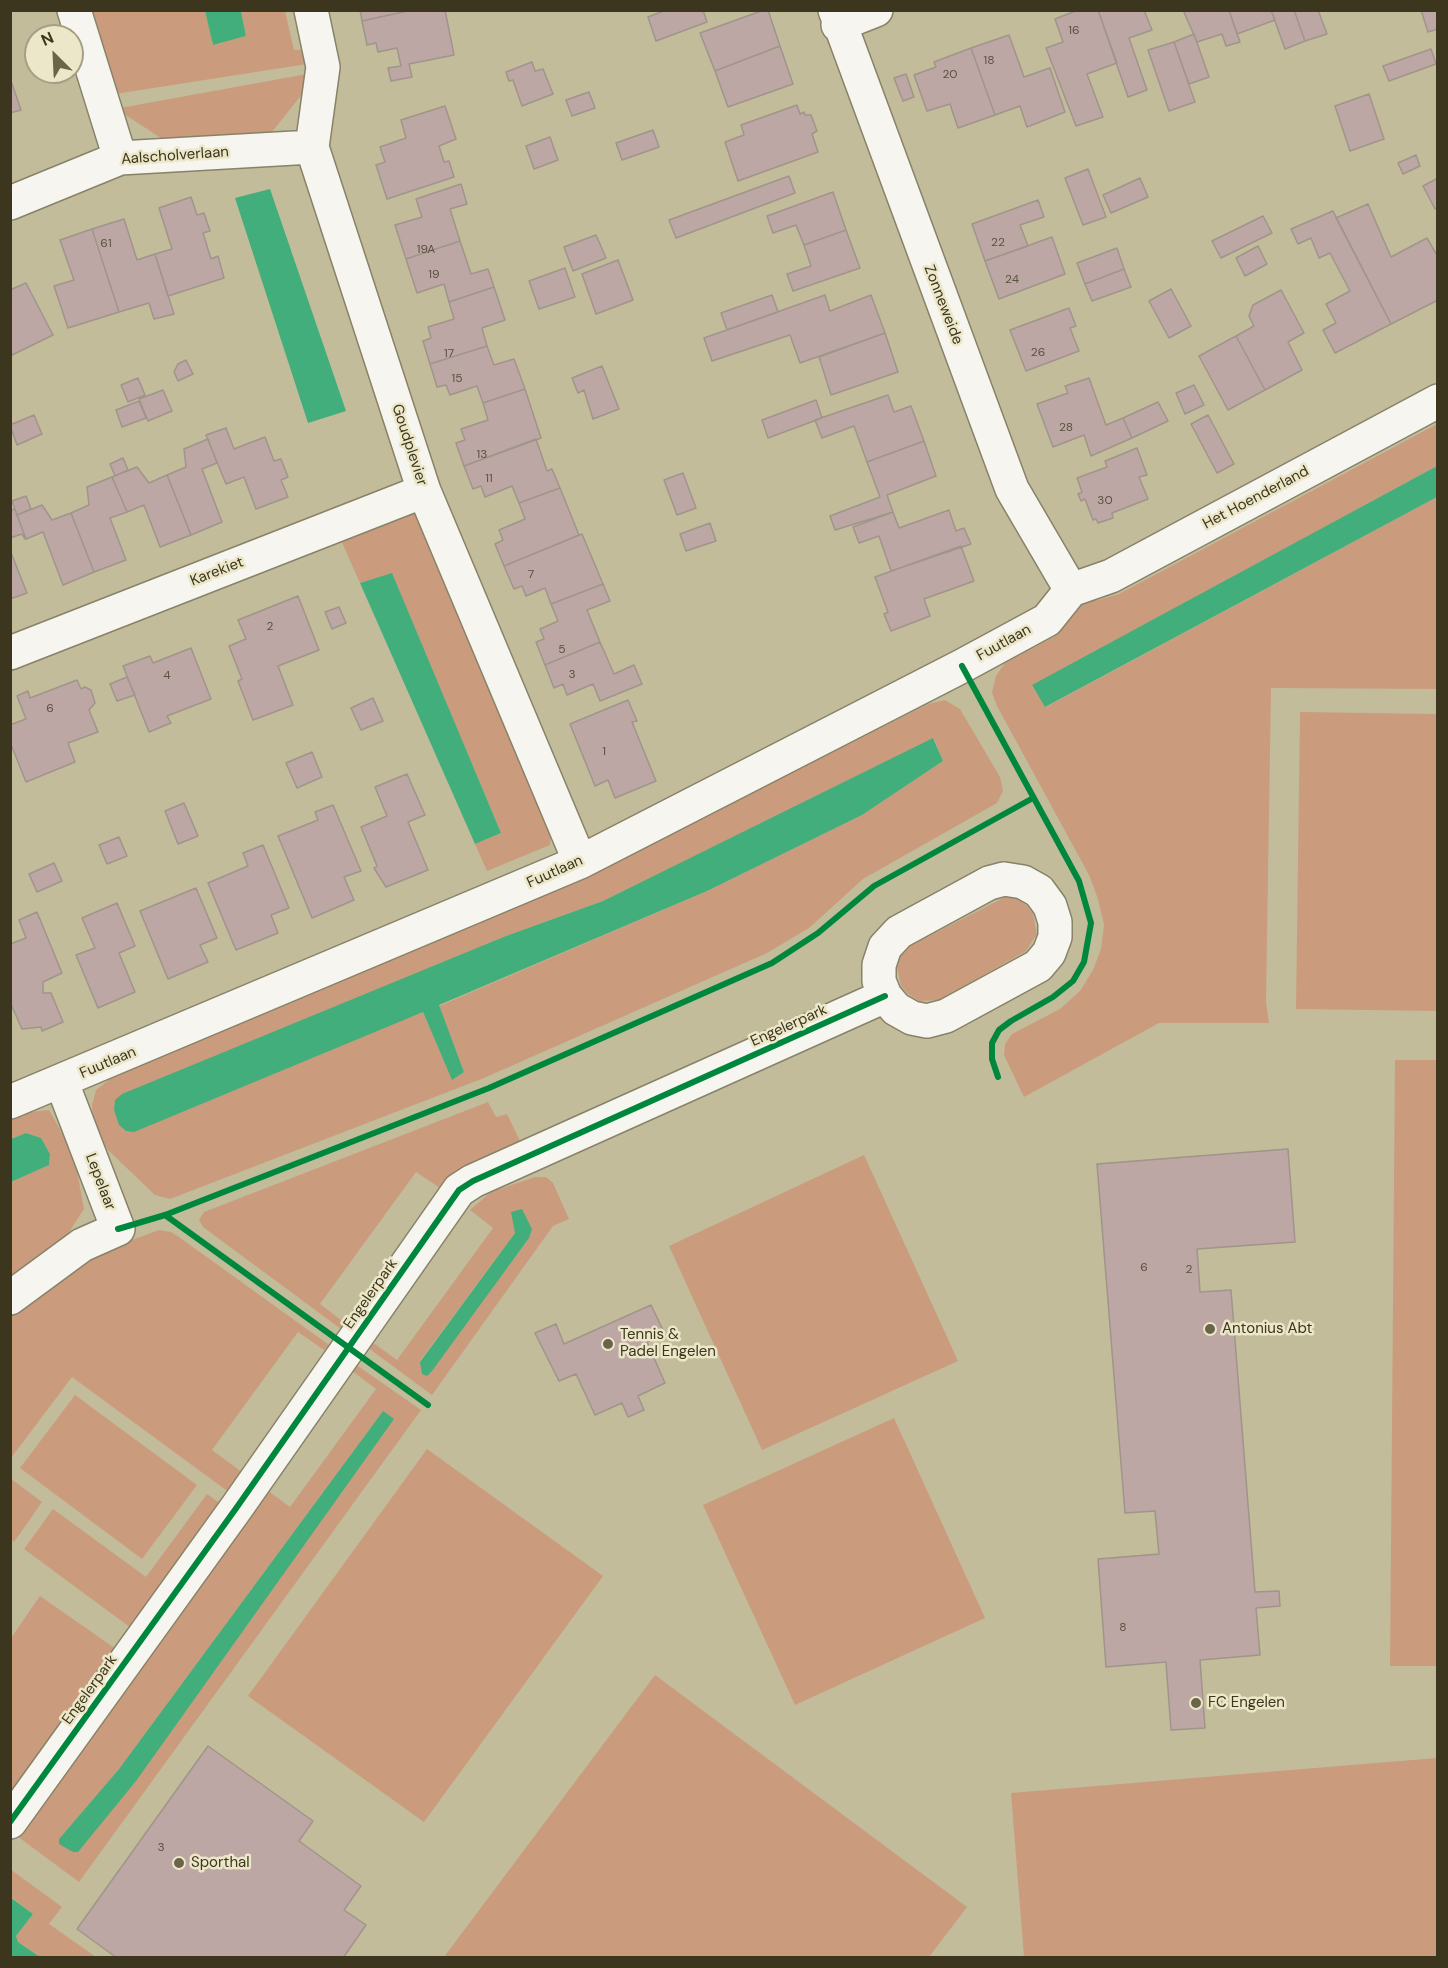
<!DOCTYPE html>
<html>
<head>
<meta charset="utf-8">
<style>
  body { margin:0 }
  #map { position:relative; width:1448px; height:1968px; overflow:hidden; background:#c2bc9a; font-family:"DM Sans",sans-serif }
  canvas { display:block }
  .frame { position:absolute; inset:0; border:12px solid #3b361d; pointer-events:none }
  .north { position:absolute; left:24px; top:24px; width:60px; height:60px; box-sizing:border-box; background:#ece7c9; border:2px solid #a5a084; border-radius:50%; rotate:336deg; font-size:16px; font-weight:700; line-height:24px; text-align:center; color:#3b361d }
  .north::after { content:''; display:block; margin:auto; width:21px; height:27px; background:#6a6549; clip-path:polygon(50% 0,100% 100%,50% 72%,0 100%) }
</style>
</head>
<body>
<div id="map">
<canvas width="1448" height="1968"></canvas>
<div class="frame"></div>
<div class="north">N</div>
</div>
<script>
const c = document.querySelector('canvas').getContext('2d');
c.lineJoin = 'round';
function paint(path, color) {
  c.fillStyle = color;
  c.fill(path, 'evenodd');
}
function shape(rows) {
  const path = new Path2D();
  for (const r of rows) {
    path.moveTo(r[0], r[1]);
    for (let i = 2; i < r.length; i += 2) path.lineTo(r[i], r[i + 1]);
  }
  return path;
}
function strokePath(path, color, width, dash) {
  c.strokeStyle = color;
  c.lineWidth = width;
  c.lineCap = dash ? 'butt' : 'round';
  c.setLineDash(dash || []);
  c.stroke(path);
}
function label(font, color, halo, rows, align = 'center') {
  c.font = font + ' "DM Sans",sans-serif';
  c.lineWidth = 5;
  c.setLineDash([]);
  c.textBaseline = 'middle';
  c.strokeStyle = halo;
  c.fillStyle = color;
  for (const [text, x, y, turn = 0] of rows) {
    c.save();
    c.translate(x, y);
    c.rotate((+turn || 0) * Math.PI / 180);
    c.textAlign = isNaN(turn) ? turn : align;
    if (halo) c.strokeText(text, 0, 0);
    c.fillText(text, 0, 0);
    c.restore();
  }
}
paint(shape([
  [90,11,205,11,213,45,246,36,241,11,285,11,294,50,306,49,307,64,115,94],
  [307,74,307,88,272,132,164,140,121,112,120,108],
  [1437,424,1437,466,1032,686,1046,707,1437,497,1437,689,1271,688,1266,1002,1269,1023,1159,1023,1024,1097,1004,1055,1005,1044,1012,1034,1060,1009,1080,991,1093,970,1101,949,1104,925,1098,899,1089,875,997,706,992,693,996,676,1005,663,1054,637,1085,600,1099,600,1119,594],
  [412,499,551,823,550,845,487,871,475,844,501,833,392,574,360,583,336,529],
  [945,700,960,709,1000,777,1003,791,997,803,863,879,809,928,767,953,484,1078,170,1199,155,1195,108,1150,93,1125,92,1105,96,1090,114,1076,584,878,928,704],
  [934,739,943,761,862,815,707,891,439,1006,464,1072,452,1079,423,1012,120,1125,114,1110,115,1100,506,936,603,901],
  [1300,712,1437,714,1437,1011,1296,1009],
  [1005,897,1017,899,1026,905,1033,914,1037,934,1026,951,939,1000,919,1001,908,994,901,986,897,967,901,956,910,946],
  [1395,1060,1437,1060,1437,1666,1390,1666],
  [488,1102,496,1117,507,1114,520,1141,462,1167,440,1188,416,1172,320,1304,345,1323,341,1329,203,1227,199,1220,204,1212],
  [49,1110,74,1154,84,1209,66,1237,11,1280,11,1182,49,1165,50,1154,41,1138,26,1133,11,1139,11,1120,31,1112],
  [864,1155,958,1361,762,1450,669,1246],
  [535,1177,546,1177,553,1183,569,1219,553,1226,432,1395,367,1347,372,1342,397,1360,493,1228,470,1210,491,1192],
  [515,1233,529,1238,427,1376,420,1361],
  [159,1230,171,1232,179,1237,329,1345,324,1350,298,1332,212,1450,243,1473,230,1493,72,1377,11,1458,11,1315,91,1255],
  [355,1364,421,1410,79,1882,17,1836,267,1490,290,1507,376,1389,351,1370],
  [383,1411,73,1852,59,1839,119,1769],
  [75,1395,197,1485,142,1559,20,1468],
  [894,1418,985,1618,795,1705,703,1505],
  [427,1449,603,1576,424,1822,248,1696],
  [10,1478,42,1502,14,1542,11,1539],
  [207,1494,221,1504,131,1628,24,1549,53,1509,146,1577],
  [40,1596,116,1649,11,1795,11,1638],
  [655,1675,967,1907,929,1957,444,1957],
  [1437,1758,1437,1957,1024,1957,1011,1793],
  [10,1869,62,1907,49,1924,96,1957,40,1957,18,1942,16,1936,33,1914,11,1897]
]), '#ca9c7d');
paint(shape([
  [205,11,241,11,246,36,213,45],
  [270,189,346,411,308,423,235,198],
  [1437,466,1437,497,1045,707,1032,685],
  [392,573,501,833,475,844,360,583],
  [933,738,943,761,862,815,707,891,439,1005,464,1072,452,1080,423,1012,134,1132,126,1131,119,1125,114,1110,115,1100,122,1094,506,936,603,901],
  [26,1133,41,1138,50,1154,49,1165,11,1182,11,1139],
  [522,1209,532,1229,529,1238,432,1371,427,1376,422,1374,420,1362,515,1233,511,1212],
  [383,1411,394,1419,136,1781,78,1852,73,1852,59,1844,59,1839,119,1769],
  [10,1897,33,1914,16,1936,18,1942,40,1957,11,1957]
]), '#42ae7b');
const building = shape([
  [360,10,412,10,362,21,360,10],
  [412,10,445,10,454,55,409,64,412,77,391,81,388,68,401,66,397,48,378,52,376,43,367,45,362,21,412,10],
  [666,10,703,10,707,22,656,41,648,17,666,10],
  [764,10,768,10,780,46,715,71,700,33,764,10],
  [1078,10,1098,10,1117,63,1087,74,1103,117,1076,126,1046,48,1063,42,1055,19,1078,10],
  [1098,10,1144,10,1152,30,1129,38,1147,90,1128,97,1098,10],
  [1183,10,1229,10,1240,42,1226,46,1222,34,1197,42,1183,10],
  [1229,10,1271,10,1275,20,1237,34,1229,10],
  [1271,10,1294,10,1305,41,1285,49,1271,10],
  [1294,10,1318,10,1327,34,1305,41,1294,10],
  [1421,10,1438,10,1438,29,1428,32,1421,10],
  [1194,34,1209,77,1189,84,1174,42,1194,34],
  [1009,35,1024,77,1050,68,1065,112,1027,127,1020,106,995,115,971,48,1009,35],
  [1174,42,1195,102,1169,111,1148,50,1174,42],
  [780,46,793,84,728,107,715,71,780,46],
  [971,48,995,115,958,128,950,104,927,111,914,75,936,67,934,62,971,48],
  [1431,49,1436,64,1389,81,1383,66,1431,49],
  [532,62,535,71,543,69,553,94,522,106,513,80,509,81,506,72,532,62],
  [906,74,914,97,903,101,894,78,906,74],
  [10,78,21,110,10,113,10,78],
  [589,92,595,108,572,116,566,100,589,92],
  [1369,94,1384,139,1350,151,1335,106,1369,94],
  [797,105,800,114,804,112,805,115,811,115,817,131,812,134,818,152,738,181,725,142,744,135,741,125,797,105],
  [445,106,456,139,439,146,444,162,449,161,454,177,387,199,376,165,385,162,380,147,406,138,401,120,445,106],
  [653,130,659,147,622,160,616,143,653,130],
  [550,137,558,160,534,169,526,146,550,137],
  [1416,155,1420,166,1403,174,1398,163,1416,155],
  [1088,169,1106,217,1083,225,1065,178,1088,169],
  [789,176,795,193,676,238,669,220,789,176],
  [1140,178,1148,197,1111,213,1103,195,1140,178],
  [1438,178,1438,207,1435,209,1423,186,1438,178],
  [461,184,467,204,450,209,460,241,406,259,395,225,422,217,416,199,461,184],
  [833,192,846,230,804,245,796,225,773,233,767,216,833,192],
  [191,197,197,215,204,213,210,231,203,233,211,259,218,256,224,278,168,296,155,254,172,249,159,208,191,197],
  [1038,200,1044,217,1020,225,1028,246,985,261,972,224,1038,200],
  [1368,204,1391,257,1427,238,1438,257,1438,300,1391,324,1336,218,1368,204],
  [1333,211,1391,324,1335,353,1323,330,1336,323,1326,304,1350,291,1330,253,1319,258,1311,238,1298,244,1291,229,1333,211],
  [1263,216,1272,233,1221,258,1212,241,1263,216],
  [124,219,137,260,155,254,174,314,154,319,149,303,119,312,92,229,124,219],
  [92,229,119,312,68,328,54,286,74,280,60,240,92,229],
  [846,230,860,268,793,291,787,274,811,266,804,245,846,230],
  [596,235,606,258,573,271,564,247,596,235],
  [1052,237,1065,274,999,299,985,261,1052,237],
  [460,241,471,274,488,269,494,287,449,302,444,284,417,293,406,259,460,241],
  [1258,246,1267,264,1245,276,1236,258,1258,246],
  [1117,248,1124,269,1085,284,1077,263,1117,248],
  [618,260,633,300,596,314,582,274,618,260],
  [565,268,575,297,539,309,529,281,565,268],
  [1124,269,1131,287,1092,301,1085,284,1124,269],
  [26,283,53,335,10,356,10,290,26,283],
  [494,287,505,320,482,328,487,346,430,364,423,341,431,338,428,327,454,319,449,302,494,287],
  [1171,289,1191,326,1169,338,1149,301,1171,289],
  [1281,290,1304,333,1288,342,1302,370,1265,390,1236,336,1254,326,1249,316,1253,305,1281,290],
  [772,295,778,312,727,330,721,313,772,295],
  [825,295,830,311,871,295,885,333,800,363,790,335,712,361,704,338,825,295],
  [1069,308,1076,326,1070,328,1079,351,1026,371,1010,330,1069,308],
  [885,333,898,372,831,395,819,357,885,333],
  [1236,336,1265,390,1228,410,1199,356,1236,336],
  [487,346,494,365,514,359,525,389,483,403,477,386,450,395,446,385,437,387,430,364,487,346],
  [186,360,193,374,178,381,174,372,178,364,186,360],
  [602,366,619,409,593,419,584,390,578,393,572,378,602,366],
  [138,378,145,395,128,402,121,385,138,378],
  [1089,378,1106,425,1123,418,1132,438,1091,456,1084,435,1053,447,1037,404,1068,393,1065,386,1089,378],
  [1194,385,1204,405,1185,414,1176,393,1194,385],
  [525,389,541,438,464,466,456,443,465,440,461,429,488,420,483,403,525,389],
  [163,390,172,411,148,421,139,399,163,390],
  [888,395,894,412,911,406,924,441,867,462,854,426,822,438,815,420,888,395],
  [816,400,822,418,768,438,762,420,816,400],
  [139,401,146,418,122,427,116,410,139,401],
  [1158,402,1168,421,1132,438,1123,418,1158,402],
  [34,415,42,434,17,445,10,425,34,415],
  [1208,415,1234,464,1217,473,1191,424,1208,415],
  [226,428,234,449,265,437,274,461,281,459,288,477,281,480,288,497,256,509,244,477,226,484,206,435,226,428],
  [208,439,217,463,202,469,222,522,191,535,167,475,186,467,184,449,208,439],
  [536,439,547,471,552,469,560,488,519,503,512,486,485,497,481,486,473,489,464,466,536,439],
  [924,441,936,476,887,495,893,512,835,530,830,516,880,497,867,462,924,441],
  [1137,448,1147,475,1139,477,1148,499,1112,513,1113,518,1098,523,1096,519,1093,520,1085,499,1081,501,1078,494,1082,492,1077,478,1107,467,1105,461,1137,448],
  [123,458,128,470,115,476,110,464,123,458],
  [137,467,149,483,167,475,191,535,160,547,144,505,127,512,112,477,137,467],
  [683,473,696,508,677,515,664,480,683,473],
  [112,477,127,512,110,518,126,560,94,572,71,513,89,505,87,487,112,477],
  [560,488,579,535,504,566,495,544,503,540,499,530,525,519,519,503,560,488],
  [26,496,31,509,17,515,12,501,26,496],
  [42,505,52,520,71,513,94,572,63,585,43,532,26,539,17,515,42,505],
  [15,509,26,539,25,539,22,534,10,538,10,511,15,509],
  [949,510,956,531,964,528,971,544,891,571,879,536,859,543,853,527,893,512,899,528,949,510],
  [710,523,716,541,686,551,680,534,710,523],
  [582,534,603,584,551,604,545,588,526,596,522,586,514,589,504,566,582,534],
  [961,546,974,581,924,599,930,616,891,631,884,614,888,612,875,577,961,546],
  [10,550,27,593,10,599,10,550],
  [603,584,610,601,587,610,600,642,545,665,536,642,544,639,540,629,558,621,551,604,603,584],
  [298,596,319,650,278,666,293,705,253,720,238,681,242,679,229,646,246,639,238,620,298,596],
  [339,607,346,623,332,629,325,612,339,607],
  [600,642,614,674,634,665,642,684,600,701,593,684,567,695,563,684,554,688,545,665,600,642],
  [191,648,211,699,167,716,171,723,149,732,123,666,150,656,153,663,191,648],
  [127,677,135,695,117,701,110,684,127,677],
  [77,680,81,689,85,687,91,690,95,703,89,710,98,732,68,743,75,762,26,782,10,742,10,725,26,719,17,696,28,691,30,698,77,680],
  [373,698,383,721,361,730,351,708,373,698],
  [628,700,637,721,632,722,656,781,615,798,608,780,595,786,570,724,628,700],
  [312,752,322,777,297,788,286,763,312,752],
  [407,774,425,815,408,822,428,870,386,887,374,868,377,866,361,827,387,816,375,787,407,774],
  [184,803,198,836,178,844,165,811,184,803],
  [333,805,361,871,344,877,354,900,312,918,278,836,318,820,315,812,333,805],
  [119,837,127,856,107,864,99,845,119,837],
  [263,845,289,908,271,915,278,933,236,950,208,883,248,866,243,853,263,845],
  [54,863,62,881,37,892,29,874,54,863],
  [196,888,217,938,200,945,208,962,168,979,140,911,196,888],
  [117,903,135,946,119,953,135,992,98,1008,76,955,95,948,82,918,117,903],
  [37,912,62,973,43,982,43,993,51,993,63,1022,42,1031,41,1027,22,1029,10,1002,10,944,26,938,19,920,37,912],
  [1288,1149,1295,1242,1197,1249,1200,1292,1231,1290,1255,1592,1279,1591,1280,1606,1256,1608,1260,1655,1200,1660,1205,1728,1171,1730,1166,1662,1106,1667,1098,1559,1159,1554,1155,1511,1125,1513,1097,1164,1288,1149],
  [651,1305,665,1334,647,1342,665,1383,638,1396,644,1410,628,1417,622,1403,595,1415,576,1374,559,1381,535,1333,556,1324,564,1344,651,1305],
  [208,1746,313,1821,299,1841,361,1886,344,1910,366,1925,343,1958,117,1958,77,1929,208,1746]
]);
paint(building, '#bca7a4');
strokePath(building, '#a0948b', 1.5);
const street = shape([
  [74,10,120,158],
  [311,10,323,67,312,147,424,491,580,862],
  [835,10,1012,489,1071,590],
  [838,25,876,10],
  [10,203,120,158,312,147],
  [1071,590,1111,576,1438,401],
  [10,653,424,491],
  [1004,879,1023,882,1039,891,1050,906,1055,922,1055,937,1049,953,1038,966,946,1016,927,1021,912,1018,896,1009,885,996,879,981,879,965,885,947,899,932,989,883,1004,879],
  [10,1102,580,862,962,666,1047,620,1071,590],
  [10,1298,82,1245,118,1229,62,1083],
  [10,1822,237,1507,459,1190,473,1181,885,996]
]);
strokePath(street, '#878268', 36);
strokePath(street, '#f6f5f0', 33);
strokePath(shape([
  [962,666,1079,881,1091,923,1084,962,1073,981,1053,997,1011,1021,999,1030,992,1043,992,1059,998,1077],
  [165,1215,428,1405],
  [118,1229,165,1215,489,1088,772,963,818,933,874,886,1033,798],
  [10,1822,237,1507,459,1190,473,1181,885,996]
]), '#00873e', 6);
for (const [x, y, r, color] of [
  [1210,1329,6,"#6a6549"],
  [608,1344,6,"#6a6549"],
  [1196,1703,6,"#6a6549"],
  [179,1863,6,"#6a6549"]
]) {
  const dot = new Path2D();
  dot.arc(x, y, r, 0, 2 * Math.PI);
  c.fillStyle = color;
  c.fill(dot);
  strokePath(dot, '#ece7c9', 2);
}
label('12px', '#5b523f', null, [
  ["16",1074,31],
  ["18",989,61],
  ["20",950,75],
  ["22",998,243],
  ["61",106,244],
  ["19A",426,250],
  ["19",434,275],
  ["24",1012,280],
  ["26",1038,353],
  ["17",449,354],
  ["15",457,379],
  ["28",1066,428],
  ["13",482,455],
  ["11",489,479],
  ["30",1105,501],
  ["7",531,575],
  ["2",270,627],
  ["5",562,650],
  ["3",572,675],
  ["4",167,676],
  ["6",50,709],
  ["1",604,752],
  ["6",1144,1268],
  ["2",1189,1270],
  ["8",1123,1628],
  ["3",161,1848]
]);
label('15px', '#3b361d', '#ece7c9', [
  ["Aalscholverlaan",175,156,-4],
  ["Zonneweide",943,305,69],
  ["Goudplevier",409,445,72],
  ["Het Hoenderland",1256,498,-28],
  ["Karekiet",217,572,-21],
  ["Fuutlaan",1004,643,-29],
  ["Fuutlaan",555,872,-24],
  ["Engelerpark",789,1026,-24],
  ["Fuutlaan",108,1063,-23],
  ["Lepelaar",100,1182,69],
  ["Engelerpark",371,1294,-55],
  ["Engelerpark",90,1690,-54]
]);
label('15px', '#3b361d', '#ece7c9', [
  ["Antonius Abt",1222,1329],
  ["Tennis &",620,1335],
  ["Padel Engelen",620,1352],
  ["FC Engelen",1208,1703],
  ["Sporthal",191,1863]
], 'left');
</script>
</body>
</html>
